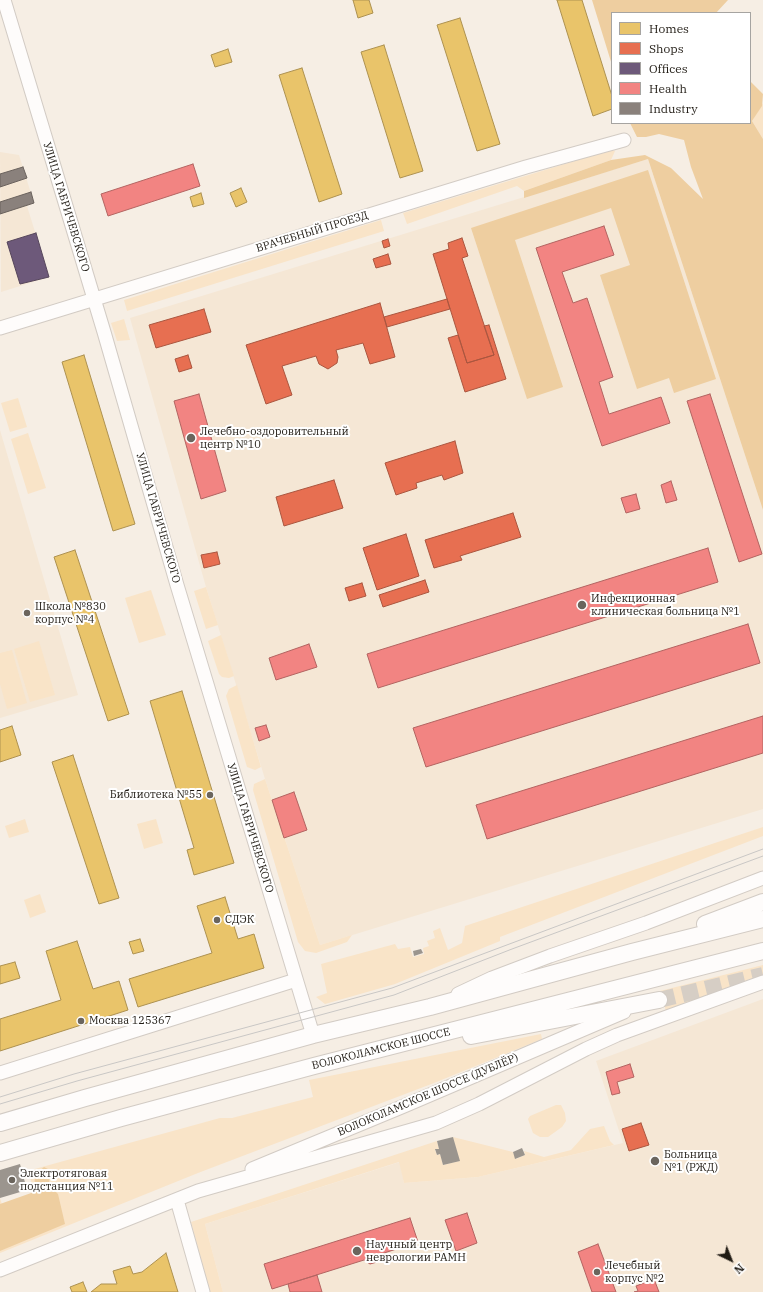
<!DOCTYPE html>
<html>
<head>
<meta charset="utf-8">
<style>
  body { margin:0 }
  #map { position:relative; width:763px; height:1292px; overflow:hidden; background:#f6eee4; font-family:"IBM Plex Serif",serif }
  canvas { display:block }
  .legend { position:absolute; left:611px; top:12px; width:140px; height:112px; box-sizing:border-box; background:#fff; border:1px solid #a6a4a1; margin:0; padding:5px 7px; list-style:none; font-size:12px; color:#201b14 }
  .legend li { display:flex; align-items:center; gap:8px; height:20px }
  .legend b { width:20px; border:1px solid #a6a4a1 }
  .north { position:absolute; left:711px; top:1240px; width:40px; height:40px; -webkit-text-stroke:3px #fff; paint-order:stroke; rotate:137deg; font-size:11px; font-weight:700; line-height:16px; text-align:center; color:#201b14 }
  .north::after { content:''; display:block; margin:auto; width:14px; height:18px; background:#201b14; clip-path:polygon(50% 0,100% 100%,50% 72%,0 100%) }
</style>
</head>
<body>
<div id="map">
<canvas width="763" height="1292"></canvas>
<ul class="legend">
<li><b style="height:11px;background:#e9c46a"></b>Homes</li>
<li><b style="height:11px;background:#e76f51"></b>Shops</li>
<li><b style="height:11px;background:#6d597a"></b>Offices</li>
<li><b style="height:11px;background:#f28482"></b>Health</li>
<li><b style="height:11px;background:#8a817c"></b>Industry</li>
</ul>
<div class="north">N</div>
</div>
<script>
const c = document.querySelector('canvas').getContext('2d');
c.lineJoin = 'round';
function paint(path, color) {
  c.fillStyle = color;
  c.fill(path, 'evenodd');
}
function shape(rows) {
  const path = new Path2D();
  for (const r of rows) {
    path.moveTo(r[0], r[1]);
    for (let i = 2; i < r.length; i += 2) path.lineTo(r[i], r[i + 1]);
  }
  return path;
}
function strokePath(path, color, width, dash) {
  c.strokeStyle = color;
  c.lineWidth = width;
  c.lineCap = dash ? 'butt' : 'round';
  c.setLineDash(dash || []);
  c.stroke(path);
}
function label(font, color, halo, rows, align = 'center') {
  c.font = font + ' "IBM Plex Serif",serif';
  c.lineWidth = 4;
  c.setLineDash([]);
  c.textBaseline = 'middle';
  c.strokeStyle = halo;
  c.fillStyle = color;
  for (const [text, x, y, turn = 0] of rows) {
    c.save();
    c.translate(x, y);
    c.rotate((+turn || 0) * Math.PI / 180);
    c.textAlign = isNaN(turn) ? turn : align;
    if (halo) c.strokeText(text, 0, 0);
    c.fillText(text, 0, 0);
    c.restore();
  }
}
paint(shape([
  [0,152,19,155,34,203,27,206,49,277,1,292],
  [648,159,763,510,763,809,320,945,265,779,206,587,130,318],
  [0,430,78,695,0,718],
  [763,999,763,1292,223,1292,205,1224,400,1162,404,1183,478,1177,623,1143,596,1061]
]), '#f5e7d5');
paint(shape([
  [763,103,763,139,752,121],
  [611,150,615,151,611,160,524,191,517,186,407,224,403,213],
  [381,220,384,231,127,311,124,300],
  [124,319,130,340,117,341,111,323],
  [18,398,27,427,10,432,1,403],
  [28,433,46,488,28,494,11,439],
  [206,587,218,625,206,629,194,591],
  [151,590,166,635,139,643,125,598],
  [221,635,234,676,229,678,222,677,219,674,208,641],
  [39,641,55,695,30,702,14,649],
  [12,650,27,703,7,709,0,684,0,653],
  [237,685,261,767,255,770,247,767,226,696,229,689],
  [265,779,320,945,352,935,347,942,316,953,305,951,298,942,253,790,254,784],
  [25,819,29,832,9,838,5,826],
  [156,819,163,843,144,849,137,824],
  [763,827,763,836,500,937,500,941,395,984,325,1004,316,997,327,993,321,964,395,944,398,949,410,947,413,957,424,954,423,948,429,946,427,941,435,938,433,931,440,928,448,950,462,943,465,926],
  [40,894,46,912,30,918,24,900],
  [763,965,763,974,666,1011,660,991],
  [541,1034,542,1039,434,1083,198,1173,0,1253,0,1198,5,1214,38,1204,29,1174,31,1170,220,1118,232,1118,313,1097,309,1080],
  [556,1105,561,1105,565,1113,566,1121,562,1127,548,1137,540,1137,533,1133,528,1119,530,1116],
  [604,1126,610,1141,614,1145,478,1177,404,1183,399,1162,205,1224,223,1292,210,1292,191,1222,437,1141,439,1149,435,1150,437,1155,440,1154,443,1165,459,1161,453,1137,513,1152,516,1159,525,1155,524,1151,544,1157,571,1150,590,1129]
]), '#f9e4c8');
paint(shape([
  [592,0,728,0,716,13,612,13,612,65],
  [750,81,763,94,762,106,752,121,763,139,763,510,648,159,524,198,524,191,611,160,645,155,671,168,703,199,691,167,684,140,659,134,646,137,637,137,630,123,750,123],
  [648,170,716,379,674,393,669,378,637,389,600,275,630,265,611,208,515,240,563,387,527,399,471,228],
  [44,1167,50,1170,49,1185,58,1194,65,1224,0,1251,0,1204,34,1192,35,1175]
]), '#eecea0');
const homes = shape([
  [353,0,369,0,373,13,358,18,353,0],
  [557,0,582,0,612,96,612,109,593,116,557,0],
  [460,18,500,144,477,151,437,25,460,18],
  [384,45,423,171,400,178,361,52,384,45],
  [228,49,232,62,215,67,211,55,228,49],
  [302,68,342,194,319,202,279,75,302,68],
  [241,188,247,202,236,207,230,193,241,188],
  [201,193,204,204,193,207,190,197,201,193],
  [84,355,135,524,113,531,62,362,84,355],
  [75,550,129,714,108,721,54,557,75,550],
  [182,691,234,863,194,875,187,850,194,848,150,701,182,691],
  [12,726,21,755,0,762,0,730,12,726],
  [73,755,119,898,99,904,52,762,73,755],
  [225,897,238,939,254,934,264,968,138,1007,129,979,212,953,197,906,225,897],
  [140,939,144,951,133,954,129,942,140,939],
  [77,941,93,989,119,981,128,1010,0,1051,0,1019,61,1000,46,951,77,941],
  [15,962,20,978,0,984,0,966,15,962],
  [166,1253,178,1292,91,1292,101,1284,117,1284,113,1271,130,1266,133,1274,142,1272,166,1253],
  [83,1282,87,1292,72,1292,70,1287,83,1282]
]);
paint(homes, '#e9c46a');
strokePath(homes, '#ad9150', 1);
const shops = shape([
  [462,238,468,256,462,258,494,355,467,363,433,254,449,249,448,243,462,238],
  [388,239,390,246,384,248,382,241,388,239],
  [388,254,391,264,376,268,373,259,388,254],
  [447,299,450,309,387,327,384,317,447,299],
  [380,303,395,357,370,364,363,343,336,350,338,357,337,363,328,369,319,364,316,356,282,366,292,395,266,404,246,345,380,303],
  [204,309,211,332,156,348,149,325,204,309],
  [489,325,506,379,465,392,448,338,458,335,467,363,494,355,484,326,489,325],
  [188,355,192,368,179,372,175,359,188,355],
  [455,441,463,473,444,480,442,475,416,483,417,488,396,495,385,463,455,441],
  [334,480,343,508,284,526,276,497,334,480],
  [513,513,521,537,460,556,462,560,434,568,425,540,513,513],
  [406,534,419,576,377,590,363,548,406,534],
  [217,552,220,564,204,568,201,555,217,552],
  [425,580,429,592,383,607,379,595,425,580],
  [362,583,366,596,349,601,345,588,362,583],
  [641,1123,649,1145,629,1151,622,1129,641,1123]
]);
paint(shops, '#e76f51');
strokePath(shops, '#ab563f', 1);
const offices = shape([
  [36,233,49,277,20,284,7,242,36,233]
]);
paint(offices, '#6d597a');
strokePath(offices, '#56465b', 1);
const health = shape([
  [193,164,200,186,108,216,101,194,193,164],
  [604,226,614,255,562,272,573,303,587,298,613,377,599,382,609,414,661,397,670,423,602,446,536,248,604,226],
  [199,394,226,491,201,499,174,401,199,394],
  [710,394,762,554,739,562,687,401,710,394],
  [671,481,677,500,666,503,661,485,671,481],
  [636,494,640,509,626,513,621,498,636,494],
  [708,548,718,582,378,688,367,654,708,548],
  [748,624,760,663,426,767,413,728,748,624],
  [309,644,317,667,276,680,269,658,309,644],
  [763,716,763,753,487,839,476,805,763,716],
  [266,725,270,737,259,741,255,728,266,725],
  [294,792,307,830,284,838,272,800,294,792],
  [630,1064,634,1077,617,1082,620,1093,612,1095,606,1072,630,1064],
  [467,1213,477,1243,456,1251,445,1220,467,1213],
  [410,1218,418,1242,378,1255,377,1262,370,1264,364,1260,272,1289,264,1264,410,1218],
  [598,1244,616,1292,592,1292,578,1252,598,1244],
  [317,1275,322,1292,290,1292,288,1284,317,1275],
  [654,1279,659,1292,634,1292,638,1291,636,1286,654,1279]
]);
paint(health, '#f28482');
strokePath(health, '#b36461', 1);
const industry = shape([
  [23,167,27,178,0,187,0,174,23,167],
  [31,192,34,203,0,214,0,202,31,192]
]);
paint(industry, '#8a817c');
strokePath(industry, '#6a625d', 1);
paint(shape([
  [421,949,423,953,414,956,413,951],
  [453,1137,460,1161,443,1165,440,1154,437,1155,435,1149,439,1149,437,1141],
  [522,1148,525,1155,515,1159,513,1152],
  [20,1164,27,1190,0,1198,0,1170]
]), '#9b958e');
strokePath(shape([
  [659,1000,763,975]
]), '#d6cec5', 16, [16, 8]);
const minor = shape([
  [4,0,104,332,177,585,313,1035],
  [0,328,526,167,624,140],
  [458,994,492,978,550,956,646,923,763,878],
  [0,1073,296,980],
  [252,1169,404,1106,624,1012],
  [177,1200,203,1292],
  [0,1270,198,1191,436,1123,479,1104,586,1049,617,1035,763,982]
]);
const major = shape([
  [705,924,763,902],
  [471,1036,659,1000],
  [0,1123,85,1098,313,1035,430,1007,632,952,763,919],
  [0,1153,121,1118,314,1066,763,951]
]);
strokePath(minor, '#d2cbc4', 15);
strokePath(major, '#d2cbc4', 18);
strokePath(minor, '#fefcfb', 13);
strokePath(major, '#fefcfb', 16);
strokePath(shape([
  [0,1097,74,1074,392,988,763,849],
  [0,1104,77,1081,394,995,512,949,763,856]
]), '#c9c7c5', 1);
for (const [x, y, r, color] of [
  [191,438,5,"#6b655d"],
  [582,605,5,"#6b655d"],
  [27,613,4,"#6b655d"],
  [210,795,4,"#6b655d"],
  [217,920,4,"#6b655d"],
  [81,1021,4,"#6b655d"],
  [655,1161,5,"#6b655d"],
  [12,1180,4,"#6b655d"],
  [357,1251,5,"#6b655d"],
  [597,1272,4,"#6b655d"]
]) {
  const dot = new Path2D();
  dot.arc(x, y, r, 0, 2 * Math.PI);
  c.fillStyle = color;
  c.fill(dot);
  strokePath(dot, '#fff', 1.5);
}
label('11px', '#201b14', '#fff', [
  ["УЛИЦА ГАБРИЧЕВСКОГО",66,207,73],
  ["ВРАЧЕБНЫЙ ПРОЕЗД",312,232,-17],
  ["УЛИЦА ГАБРИЧЕВСКОГО",158,518,74],
  ["УЛИЦА ГАБРИЧЕВСКОГО",250,828,73],
  ["ВОЛОКОЛАМСКОЕ ШОССЕ",381,1049,-14],
  ["ВОЛОКОЛАМСКОЕ ШОССЕ (ДУБЛЁР)",428,1095,-23]
]);
label('11px', '#201b14', '#fff', [
  ["Лечебно-оздоровительный",200,432],
  ["центр №10",200,445],
  ["Инфекционная",591,599],
  ["клиническая больница №1",591,612],
  ["Школа №830",35,607],
  ["корпус №4",35,620],
  ["Библиотека №55",202,795,"right"],
  ["СДЭК",225,920],
  ["Москва 125367",89,1021],
  ["Больница",664,1155],
  ["№1 (РЖД)",664,1168],
  ["Электротяговая",20,1174],
  ["подстанция №11",20,1187],
  ["Научный центр",366,1245],
  ["неврологии РАМН",366,1258],
  ["Лечебный",605,1266],
  ["корпус №2",605,1279]
], 'left');
</script>
</body>
</html>
